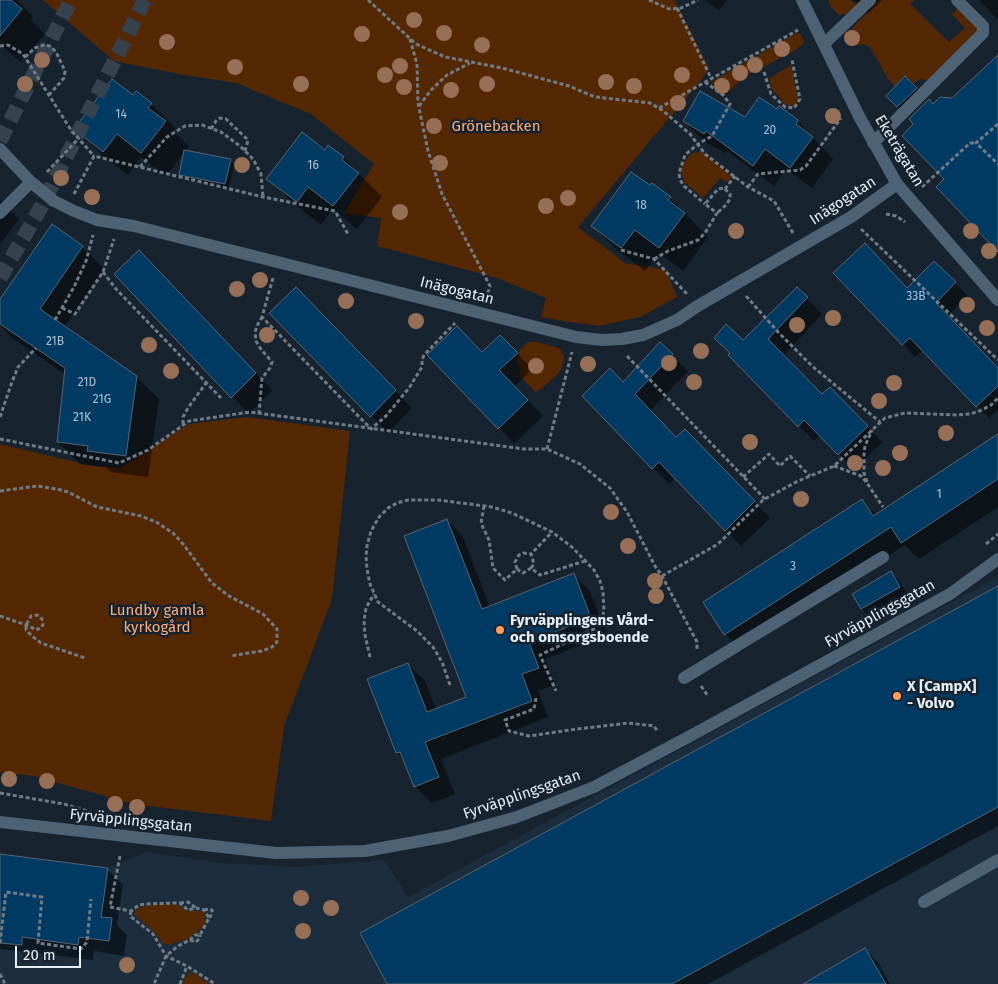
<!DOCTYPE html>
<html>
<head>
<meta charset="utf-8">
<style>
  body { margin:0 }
  #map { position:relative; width:998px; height:984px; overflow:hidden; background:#17242f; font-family:"Fira Sans",sans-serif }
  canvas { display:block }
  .scale { position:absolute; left:15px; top:946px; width:66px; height:22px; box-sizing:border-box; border:2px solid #e6eef6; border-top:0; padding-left:6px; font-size:15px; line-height:18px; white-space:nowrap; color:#e6eef6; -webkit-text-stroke:4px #17242f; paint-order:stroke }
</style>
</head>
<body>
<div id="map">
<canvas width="998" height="984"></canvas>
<div class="scale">20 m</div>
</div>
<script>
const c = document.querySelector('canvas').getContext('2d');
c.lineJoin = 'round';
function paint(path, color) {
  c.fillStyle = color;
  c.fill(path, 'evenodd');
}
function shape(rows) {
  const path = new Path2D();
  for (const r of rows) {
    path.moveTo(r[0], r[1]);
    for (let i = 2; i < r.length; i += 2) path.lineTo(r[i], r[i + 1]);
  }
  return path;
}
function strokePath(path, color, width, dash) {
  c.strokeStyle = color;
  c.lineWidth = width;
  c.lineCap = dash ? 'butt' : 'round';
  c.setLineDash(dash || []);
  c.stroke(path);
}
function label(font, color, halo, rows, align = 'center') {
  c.font = font + ' "Fira Sans",sans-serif';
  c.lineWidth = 5;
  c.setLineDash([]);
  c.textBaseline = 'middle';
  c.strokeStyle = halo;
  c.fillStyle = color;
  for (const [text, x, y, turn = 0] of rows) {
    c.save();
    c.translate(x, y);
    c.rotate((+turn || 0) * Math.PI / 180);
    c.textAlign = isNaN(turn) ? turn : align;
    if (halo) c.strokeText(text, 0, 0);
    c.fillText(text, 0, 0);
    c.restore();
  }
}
paint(shape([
  [998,577,998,984,0,984,0,854,108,868,146,852,220,863,297,867,384,860,408,897]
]), '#1c2e3e');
paint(shape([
  [43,0,672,0,675,1,709,68,701,80,578,227,625,263,666,270,677,297,640,317,599,326,569,322,541,317,546,298,497,278,377,246,381,218,344,213,374,164,311,114,236,83,178,74,114,61],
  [828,0,850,0,854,4,859,0,864,0,846,14,839,15,832,8],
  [879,0,914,0,910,4,949,42,965,28,952,14,963,3,982,26,928,80,920,79,914,83,905,76,895,86,888,79,870,47,864,44,852,46,848,43,847,34],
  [800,33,804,41,803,44,794,51,747,75,728,92,723,93,711,82,795,34],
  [791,65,798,98,796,104,790,106,783,103,780,97,773,91,771,87,770,78],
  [702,152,731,176,729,181,726,182,720,178,703,198,684,182,681,172,682,166,688,157,693,153],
  [528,342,537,342,559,348,564,356,562,368,557,375,536,393,520,376,521,370,517,362,520,350],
  [247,417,350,431,332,599,284,726,271,821,133,804,34,776,0,772,0,444,92,466,120,468,189,424],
  [157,904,177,905,187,911,201,911,205,915,206,923,203,927,185,941,178,941,170,945,162,943,156,934,134,914,137,908],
  [191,972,193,973,210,984,183,984,185,978]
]), '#552804');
paint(shape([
  [0,0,17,0,33,17,31,20,45,34,21,62,0,45],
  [705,0,727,0,719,10],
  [853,0,882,0,868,14],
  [979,0,998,0,998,20],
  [905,78,920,92,902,110,887,96],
  [136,93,151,104,175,128,173,131,189,146,166,176,141,157,128,175,100,153,76,129,133,97],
  [779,108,797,121,833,159,812,188,786,169,774,186,727,151,725,153,705,142,684,121,745,119,777,111],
  [329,146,344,158,382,197,357,229,333,209,321,225,292,202,268,178,325,152],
  [230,160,234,164,229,188,184,178,180,174],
  [670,198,708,237,683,271,659,253,645,271,616,249,592,226],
  [0,200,19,219,1,243,0,242],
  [82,247,104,269,64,327,136,377,159,399,148,477,111,472,105,467,80,464,58,442,65,374,12,338,0,325,0,302],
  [934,262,968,296,947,316,998,369,998,410,989,418,923,350,915,357,835,273,907,289],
  [156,268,272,390,249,414,115,274],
  [797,289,822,314,783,356,822,395,830,388,882,442,854,470,820,435,814,441,729,355],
  [313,305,412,408,388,433,271,313],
  [660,344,688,371,650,411,677,439,701,447,770,518,741,546,675,478,669,484,583,396,623,383],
  [516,352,532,369,514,387,543,416,514,444,499,428,482,354],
  [998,435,998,507,919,559,905,545,742,651,725,634,862,500,877,515],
  [447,520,463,537,490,607,573,575,590,591,607,635,545,659,555,684,538,691,548,717,441,759,455,794,432,803,415,786,406,762,397,753,408,665,425,681,436,710,468,698],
  [891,573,899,581,908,596,870,617,862,609,854,594],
  [998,587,998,826,708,984,389,984],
  [0,856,107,869,123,885,117,925,127,935,124,956,94,951,93,960,0,949],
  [865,950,878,962,890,984,806,984]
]), '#0007');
const building = shape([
  [0,0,11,0,22,9,0,36,0,0],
  [998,55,998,252,936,187,944,179,902,136,913,124,909,119,929,99,933,104,940,97,952,98,998,55],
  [905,76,917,88,897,107,886,96,905,76],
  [112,79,133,95,136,91,152,103,148,108,166,121,141,153,117,134,103,152,74,129,112,79],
  [700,91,745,117,759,97,777,109,779,106,798,120,796,124,813,137,790,168,765,149,753,166,706,131,704,134,683,121,700,91],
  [302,132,325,150,328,145,344,157,342,160,359,173,333,206,308,187,297,202,266,179,302,132],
  [184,150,231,159,225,184,179,175,184,150],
  [631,172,650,185,652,183,671,197,668,200,685,213,659,248,635,230,621,248,591,226,631,172],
  [52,224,83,246,40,309,137,376,126,456,87,451,88,446,57,442,65,368,0,324,0,299,52,224],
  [865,243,907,288,934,261,956,282,936,303,998,368,998,386,976,407,910,338,902,345,833,273,865,243],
  [139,250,256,373,231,398,114,274,139,250],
  [296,287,396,390,370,417,269,313,296,287],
  [797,287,808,297,768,339,822,394,830,387,868,426,838,455,804,420,798,427,728,355,730,353,714,338,726,324,743,340,797,287],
  [457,326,482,352,500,335,518,353,499,370,528,400,498,429,427,355,457,326],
  [660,342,673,354,635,394,676,437,685,429,755,501,725,531,659,462,652,469,582,396,610,368,623,382,660,342],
  [998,434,998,479,901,543,891,527,724,635,703,602,862,499,873,516,998,434],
  [447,519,482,609,574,573,591,618,529,642,539,668,522,674,532,701,425,742,439,777,414,787,400,752,396,753,367,679,408,663,427,712,466,697,404,536,447,519],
  [891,571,900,587,861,609,852,594,891,571],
  [998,586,998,807,672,984,387,984,360,933,998,586],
  [0,854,108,868,101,917,112,918,109,941,79,937,78,945,22,937,22,945,0,943,0,854],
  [865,948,886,984,803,984,865,948]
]);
paint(building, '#013b64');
strokePath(building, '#576573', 1);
strokePath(shape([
  [0,141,71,0],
  [0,278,40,209,145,0]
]), '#36424d', 15, [15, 8]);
strokePath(shape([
  [368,0,416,44,445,57,502,68,569,86,595,97,650,103,662,110,690,134,705,154,748,187,774,201,793,233],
  [649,0,669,9,681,8,698,0],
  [677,8,711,78],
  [410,39,417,64,418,103,428,151,442,194,490,286,486,299],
  [0,46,8,45,23,54,71,130,94,156],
  [25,57,35,48,44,45,50,46,56,52,65,71,64,78,49,95],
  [764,72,771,94,785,107,794,108,800,99,792,60],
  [705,82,723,95,730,104,712,136,698,144,685,155,679,173,680,180,684,186,705,204],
  [419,106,432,89,447,75,470,63],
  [659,108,798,30],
  [998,124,976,143,998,164],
  [211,129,216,121,220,118,226,119,248,140,245,151],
  [140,167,167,137,185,126,202,125,221,132,240,146,253,159,261,174,263,197],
  [47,172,79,138],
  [748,187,758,174,800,170,806,166,841,118],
  [922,187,970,143,976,143],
  [725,189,735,176],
  [74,194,94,156,263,197,335,211,348,234],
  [886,214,896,216,905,222],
  [861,229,998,360],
  [621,250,654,259,687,294],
  [654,259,668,251,698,240,705,233,717,213,705,204,718,189,724,188,730,194,730,199,726,205,717,213],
  [103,272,116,289,221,398],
  [273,278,262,317,371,429,386,416,409,388,422,367,422,360,424,355,455,323],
  [746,296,779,333,812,366,880,422],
  [62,308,75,314,103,272,114,239],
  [55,320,74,287,86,261,93,235],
  [627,356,765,499],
  [259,414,262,378,270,368,272,362,260,348,256,341,255,332,258,324,262,317],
  [0,417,12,382,18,367,36,348],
  [183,424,183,417,188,408,206,383],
  [0,439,119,463,148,450,189,421,250,412,524,449,547,449,580,464,610,488,627,512,655,566,662,576,697,642,697,651],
  [547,449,572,352],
  [834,466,861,476,867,483,883,507],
  [743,477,769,454,780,466,790,456,810,476],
  [867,482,864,473,864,454,865,446,872,430],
  [0,491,37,486,57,489,68,492,97,507,141,516,156,522,173,533,183,544,212,583,229,596,263,614,277,629,277,642,272,647,262,651,230,656],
  [484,506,481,523,489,540,493,568,505,580,517,569,523,573,531,568,540,575,585,561],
  [986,544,998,534],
  [531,568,534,564,531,554,552,532],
  [517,569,515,562,519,555,524,553,531,554],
  [662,576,718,544,763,500,798,481,834,466,885,418,905,413,957,415,970,414,982,410,991,405,998,398],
  [0,616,26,625,29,626,36,630,42,627,43,624,42,619,37,615,31,616,26,625,26,630,32,636,41,643,85,658],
  [370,657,365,635,364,621,366,608,374,594],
  [450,685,442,662,433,647,417,631,378,602,370,584,367,569,366,556,367,546,371,531,379,517,388,508,397,503,408,500,438,500,492,507,512,513,552,532,572,547,594,570,600,581,603,592,604,610,602,620,594,629,540,655,556,691],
  [701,686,708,696],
  [536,698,534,709,505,720,509,731,529,736,577,729,628,723,654,726,658,732],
  [0,793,64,804,97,814],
  [120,856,110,907,131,911,139,905,145,904,175,903,180,903,188,910,196,908,204,910,209,918,200,935,195,935,190,940,178,946,166,956,154,984],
  [180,903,188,902,196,908],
  [204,910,209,909,212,910,212,914,209,918],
  [131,911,130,916,153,934,166,956,187,966,215,984],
  [190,940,196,942,200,938,200,935],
  [0,943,6,892,42,897,38,943,81,949,87,942,91,899],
  [0,974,5,984],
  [180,984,187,966]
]), '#717b85', 3, [4, 2.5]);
strokePath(shape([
  [802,0,860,118,897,184,998,300],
  [824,44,870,0],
  [873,143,983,33,983,26,957,0],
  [0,149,31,182,54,201,74,211,97,220,134,226,576,337,602,340,622,339,643,335,677,320,696,307,851,217,897,184],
  [0,213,31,182],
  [684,678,883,557],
  [0,822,276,853,365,851,448,836,517,817,594,787,692,735,950,594,998,559],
  [924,902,998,860]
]), '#4d6275', 12);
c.fillStyle = '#966f56';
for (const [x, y] of [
  [414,20],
  [444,33],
  [362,34],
  [852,38],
  [167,42],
  [482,45],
  [782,49],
  [42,60],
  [755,65],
  [400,66],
  [235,67],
  [740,73],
  [385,75],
  [682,75],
  [606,82],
  [25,84],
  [301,84],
  [487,84],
  [634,86],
  [722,86],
  [404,87],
  [451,90],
  [678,103],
  [833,116],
  [434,126],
  [440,163],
  [242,165],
  [61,178],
  [92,197],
  [568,198],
  [546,206],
  [400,212],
  [736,231],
  [971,231],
  [989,251],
  [260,280],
  [237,289],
  [346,301],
  [967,305],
  [833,318],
  [416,321],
  [797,325],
  [987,328],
  [267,335],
  [149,345],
  [701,351],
  [669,363],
  [588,364],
  [536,366],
  [171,371],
  [694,382],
  [894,383],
  [879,401],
  [946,433],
  [750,442],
  [900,453],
  [855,463],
  [883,468],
  [801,499],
  [611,512],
  [628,546],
  [655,581],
  [656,596],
  [9,779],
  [47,781],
  [115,804],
  [137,807],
  [301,898],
  [331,908],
  [303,931],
  [127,965]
]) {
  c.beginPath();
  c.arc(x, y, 8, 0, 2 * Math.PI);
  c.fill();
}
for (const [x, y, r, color] of [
  [500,630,5,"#fe9c58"],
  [897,696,5,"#fe9c58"]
]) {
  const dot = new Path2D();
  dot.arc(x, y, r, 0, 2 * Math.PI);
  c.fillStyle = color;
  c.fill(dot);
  strokePath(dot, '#17242f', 2);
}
label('12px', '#adc1d2', null, [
  ["14",121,115],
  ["20",770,131],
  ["16",313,166],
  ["18",641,206],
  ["33B",916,297],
  ["21B",55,342],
  ["21D",87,383],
  ["21G",102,400],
  ["21K",82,418],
  ["1",939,495],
  ["3",793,567]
]);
label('15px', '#feac76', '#17242f', [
  ["Grönebacken",496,127],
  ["Lundby gamla",157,611],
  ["kyrkogård",157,628]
]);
label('15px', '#e6eef6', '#17242f', [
  ["Eketrägatan",899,151,59],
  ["Inägogatan",843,201,-33],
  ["Inägogatan",457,291,14],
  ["Fyrväpplingsgatan",880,614,-29],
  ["Fyrväpplingsgatan",522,795,-19],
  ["Fyrväpplingsgatan",131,821,6]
]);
label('bold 15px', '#e6eef6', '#17242f', [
  ["Fyrväpplingens Vård-",510,621],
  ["och omsorgsboende",510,638],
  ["X [CampX]",907,687],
  ["- Volvo",907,704]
], 'left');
</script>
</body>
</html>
